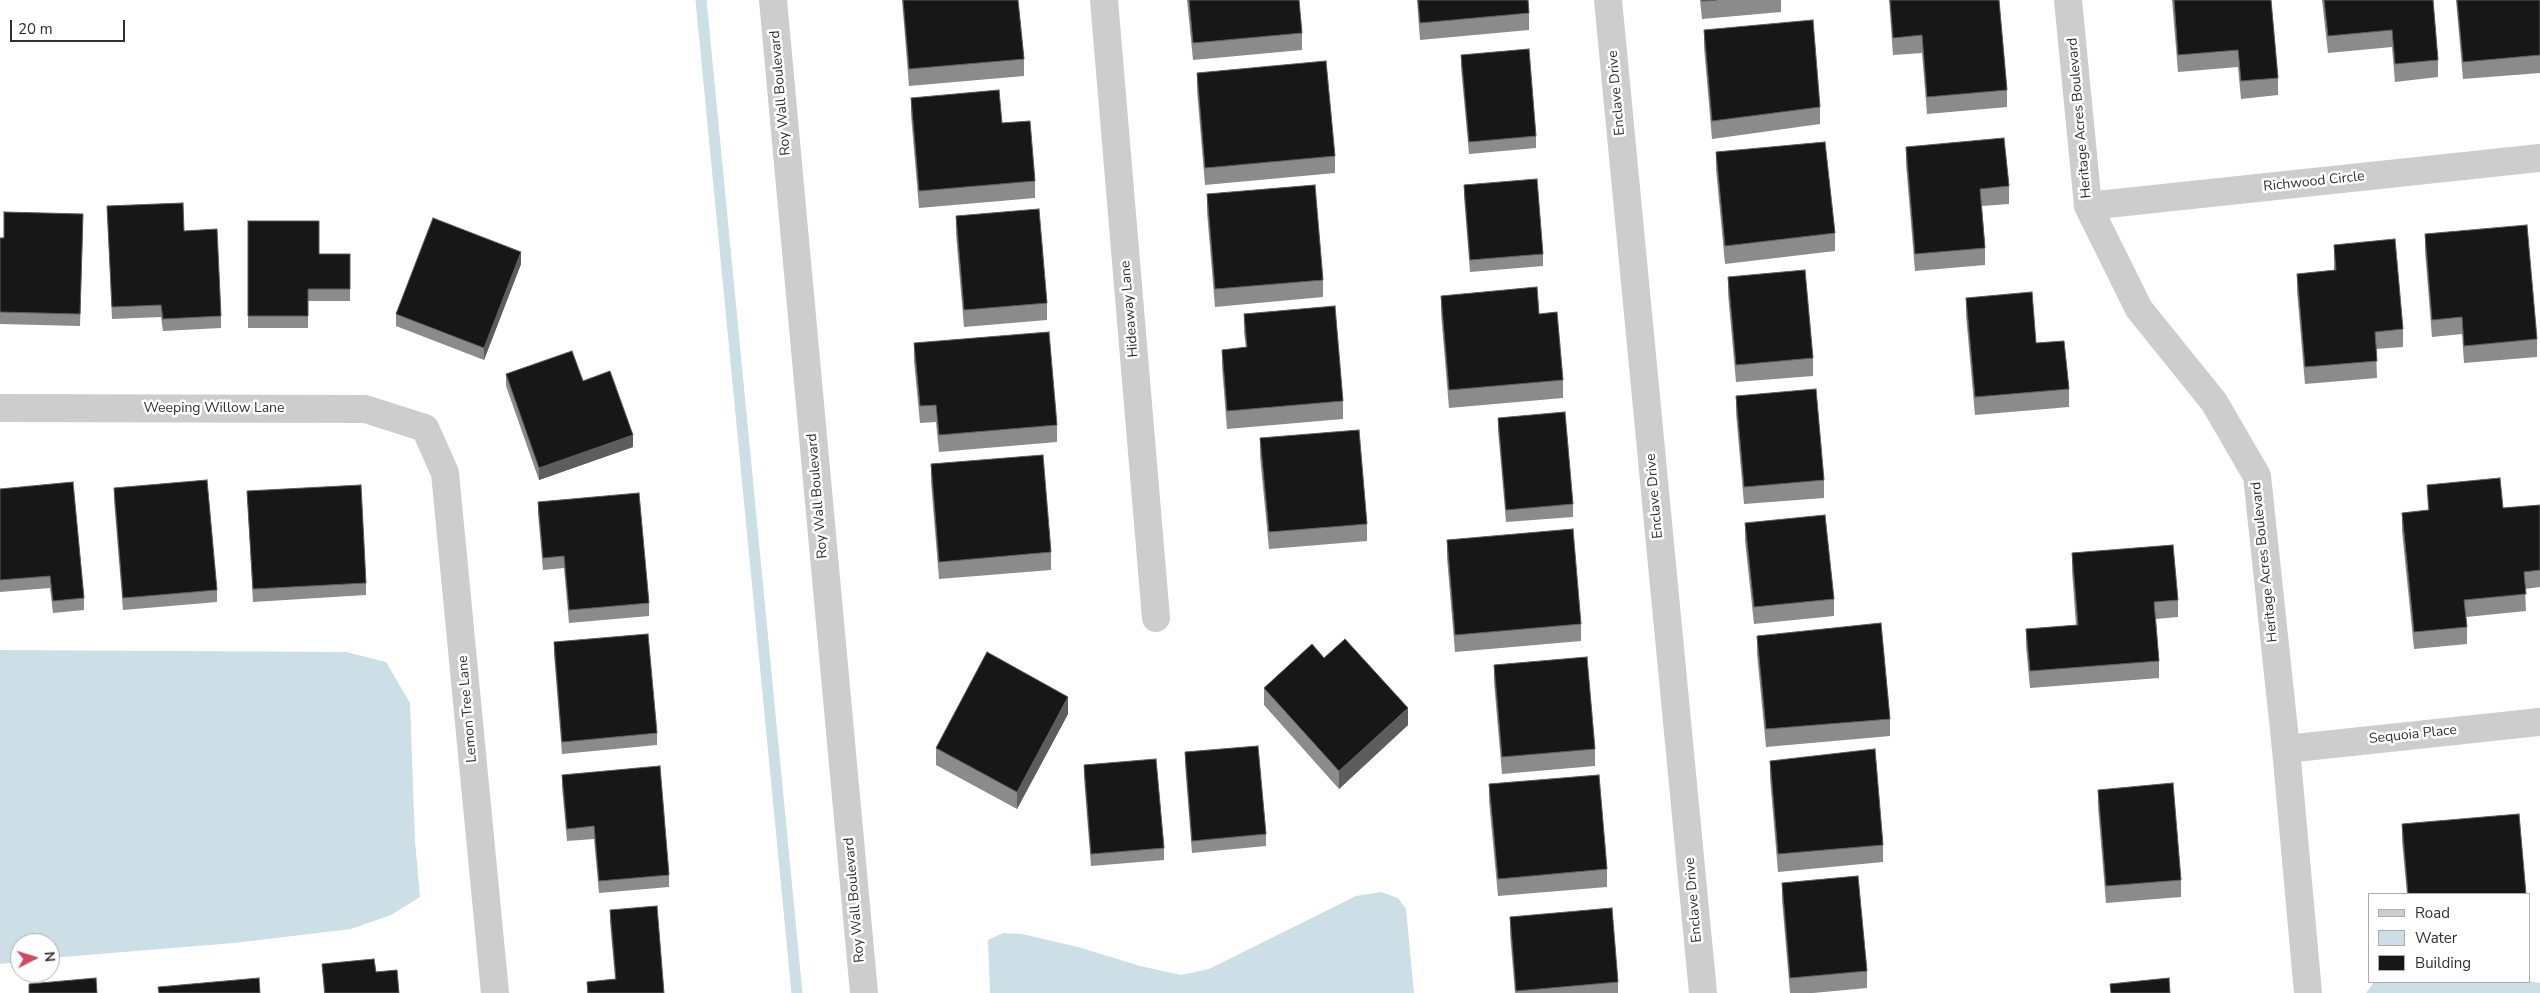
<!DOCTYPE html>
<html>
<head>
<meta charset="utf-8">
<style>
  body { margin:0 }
  #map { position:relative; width:2540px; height:993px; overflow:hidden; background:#fff; font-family:"Nunito Sans",sans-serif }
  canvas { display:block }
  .legend { position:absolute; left:2368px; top:893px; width:162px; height:90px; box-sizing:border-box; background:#fff; border:1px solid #acacac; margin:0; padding:6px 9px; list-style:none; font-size:15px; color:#303030 }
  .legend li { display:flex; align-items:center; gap:10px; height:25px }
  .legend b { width:25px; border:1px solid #acacac }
  .north { position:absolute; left:10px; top:933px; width:50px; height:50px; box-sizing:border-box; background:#fff; border:1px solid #acacac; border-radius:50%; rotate:85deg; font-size:14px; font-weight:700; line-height:20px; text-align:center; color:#303030 }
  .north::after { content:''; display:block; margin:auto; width:18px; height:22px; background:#d04a61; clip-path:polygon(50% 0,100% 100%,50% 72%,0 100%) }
  .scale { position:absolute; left:10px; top:20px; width:115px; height:22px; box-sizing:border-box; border:2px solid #303030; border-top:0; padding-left:6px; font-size:15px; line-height:18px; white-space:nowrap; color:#303030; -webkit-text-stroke:4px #fff; paint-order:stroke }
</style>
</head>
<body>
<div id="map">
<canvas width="2540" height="993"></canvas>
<ul class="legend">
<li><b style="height:6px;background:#cdcdcd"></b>Road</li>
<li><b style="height:14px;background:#ccdfe7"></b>Water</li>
<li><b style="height:14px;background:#171717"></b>Building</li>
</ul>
<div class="north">N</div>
<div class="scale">20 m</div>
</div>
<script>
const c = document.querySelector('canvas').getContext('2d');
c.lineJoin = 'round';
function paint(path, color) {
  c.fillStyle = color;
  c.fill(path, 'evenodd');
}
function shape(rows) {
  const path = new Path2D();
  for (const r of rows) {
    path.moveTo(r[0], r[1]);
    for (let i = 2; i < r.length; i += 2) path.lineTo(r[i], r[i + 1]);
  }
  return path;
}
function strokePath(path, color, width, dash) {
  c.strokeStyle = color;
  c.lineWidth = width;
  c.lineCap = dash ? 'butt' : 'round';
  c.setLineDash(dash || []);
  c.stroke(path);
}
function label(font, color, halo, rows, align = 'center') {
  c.font = font + ' "Nunito Sans",sans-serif';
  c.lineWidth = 5;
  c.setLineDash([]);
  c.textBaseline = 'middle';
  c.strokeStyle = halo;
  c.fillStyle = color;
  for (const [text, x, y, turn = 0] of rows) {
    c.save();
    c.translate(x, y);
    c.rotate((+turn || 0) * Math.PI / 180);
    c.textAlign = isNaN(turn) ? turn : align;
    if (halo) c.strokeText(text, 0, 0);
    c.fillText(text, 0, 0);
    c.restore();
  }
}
paint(shape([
  [0,650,346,652,386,662,410,703,415,841,420,897,391,915,351,929,234,943,50,958,50,943,20,943,20,962,0,964],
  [1381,892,1398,898,1406,909,1414,993,990,993,988,940,1003,933,1022,934,1078,947,1140,966,1181,975,1209,969,1356,896],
  [2529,981,2540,983,2540,993,2366,993,2374,982]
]), '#ccdfe7');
strokePath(shape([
  [701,0,797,993]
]), '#ccdfe7', 11);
strokePath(shape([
  [1104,0,1156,618],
  [1608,0,1703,993],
  [2068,0,2088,206,2139,309,2214,402,2257,476,2286,749,2308,993],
  [2088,206,2540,158],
  [0,408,365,409,425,428,445,473,495,993],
  [2286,749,2540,722]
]), '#cdcdcd', 28);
strokePath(shape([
  [773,0,864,993]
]), '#cdcdcd', 28);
paint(shape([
  [902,0,1018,0,1024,59,1024,76,909,86],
  [1187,0,1299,0,1302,33,1302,50,1193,60],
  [1417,0,1528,0,1529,13,1529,30,1420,40],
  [1700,0,1781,0,1781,12,1702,19],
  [1889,0,1999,0,2007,90,2007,107,1927,114,1922,53,1893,55],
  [2172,0,2271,0,2278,78,2278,95,2241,99,2238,67,2178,72],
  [2322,0,2433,0,2438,60,2438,77,2395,82,2392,47,2328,53],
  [2456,0,2540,0,2540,73,2463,79],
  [1704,30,1820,107,1820,124,1712,139,1704,47],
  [1461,55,1536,136,1536,148,1469,154,1461,67],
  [1197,73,1335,156,1335,173,1205,185,1197,90],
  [911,98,1002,123,1035,181,1035,198,919,208,911,115],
  [1906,147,2009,186,2009,204,1982,206,1985,248,1985,265,1915,271,1906,164],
  [1716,152,1835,233,1835,251,1725,264,1716,169],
  [1464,185,1543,254,1543,266,1470,272,1464,197],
  [1207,194,1323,280,1323,297,1215,307,1207,212],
  [107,206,184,231,221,316,221,328,163,331,161,317,112,319],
  [956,216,1047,303,1047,320,964,327,956,234],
  [248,221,319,254,350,254,350,301,308,301,308,328,248,328],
  [83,226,80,326,0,324,0,238],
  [2425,234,2537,339,2537,357,2464,363,2462,334,2432,337,2425,251],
  [2334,245,2403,329,2403,347,2376,349,2377,378,2305,384,2297,291,2297,274,2334,270],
  [521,264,484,360,396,326,396,314],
  [1728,277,1813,358,1813,376,1736,382,1728,294],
  [1441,296,1539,314,1563,380,1563,398,1449,408,1441,313],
  [1966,298,2036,343,2069,389,2069,407,1975,415,1966,315],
  [1244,314,1343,401,1343,419,1227,429,1222,367,1222,350,1246,348,1244,332],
  [914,343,1057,425,1057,442,939,452,936,422,920,423,914,361],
  [506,374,583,381,633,447,539,480,506,386],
  [1736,396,1824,480,1824,498,1744,504,1736,413],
  [1498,418,1573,504,1573,517,1506,522,1498,430],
  [1260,438,1367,524,1367,541,1269,549,1260,456],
  [931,464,1051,552,1051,570,939,579,931,482],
  [2427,485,2503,508,2540,505,2540,587,2525,589,2526,611,2466,617,2467,627,2467,644,2414,649,2402,531,2402,513,2428,510],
  [114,488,217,590,217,602,123,610,114,500],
  [0,489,84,598,84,610,53,613,50,588,0,592],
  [247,491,366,583,366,595,253,602],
  [538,502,649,603,649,616,569,623,564,568,543,570,538,514],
  [1745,523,1834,599,1834,616,1754,624,1745,541],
  [1447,540,1581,624,1581,641,1455,652,1447,558],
  [2072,553,2178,600,2178,617,2156,619,2159,661,2159,678,2030,688,2026,646,2026,629,2076,625,2072,571],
  [1757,636,1890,719,1890,736,1766,747,1757,654],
  [554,642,657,733,657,745,562,754,554,654],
  [1324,658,1408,725,1339,789,1264,705,1264,688],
  [1494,665,1595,749,1595,766,1502,774,1494,682],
  [1068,714,1017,809,936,765,936,748],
  [1185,752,1266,834,1266,846,1192,853,1185,764],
  [1770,761,1883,845,1883,862,1778,872,1770,778],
  [1084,765,1164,848,1164,860,1091,866,1084,778],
  [562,775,669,875,669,887,599,893,594,839,567,841,562,787],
  [1489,784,1607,869,1607,887,1498,896,1489,801],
  [2098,790,2181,880,2181,897,2106,903,2098,807],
  [2402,824,2526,894,2407,894,2402,841],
  [1782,883,1867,971,1867,988,1813,993,1790,993,1782,900],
  [610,910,664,993,587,993,587,982,615,979,610,922],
  [1510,917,1618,982,1618,993,1515,993,1510,934],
  [322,964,376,972,399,993,324,993]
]), '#8b8b8b');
paint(shape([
  [521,252,521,264,484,360,484,348],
  [633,435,633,447,539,480,539,468],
  [1068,697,1068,714,1017,809,1017,792],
  [1408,708,1408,725,1339,789,1339,771]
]), '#5d5d5d');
const building = shape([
  [903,0,1018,0,1024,59,909,69,903,0],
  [1189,0,1299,0,1302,33,1193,43,1189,0],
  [1418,0,1528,0,1529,13,1420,23,1418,0],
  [1702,0,1717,0,1702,1,1702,0],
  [1890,0,1999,0,2007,90,1927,97,1922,35,1893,38,1890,0],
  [2174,0,2271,0,2278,78,2241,81,2238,50,2178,55,2174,0],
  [2324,0,2433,0,2438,60,2395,64,2392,30,2328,36,2324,0],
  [2457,0,2540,0,2540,55,2463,62,2457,0],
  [1813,20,1820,107,1712,121,1704,30,1813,20],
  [1529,49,1536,136,1469,142,1461,55,1529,49],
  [1326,61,1335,156,1205,168,1197,73,1326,61],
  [999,90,1002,123,1030,121,1035,181,919,191,911,98,999,90],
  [2004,138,2009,186,1980,189,1985,248,1915,254,1906,147,2004,138],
  [1825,142,1835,233,1725,246,1716,152,1825,142],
  [1537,179,1543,254,1470,260,1464,185,1537,179],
  [1315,185,1323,280,1215,289,1207,194,1315,185],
  [183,203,184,231,217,229,221,316,163,319,161,305,112,307,107,206,183,203],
  [1039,209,1047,303,964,310,956,216,1039,209],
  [4,212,83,214,80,314,0,312,0,238,4,238,4,212],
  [433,218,521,252,484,348,396,314,433,218],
  [248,221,319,221,319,254,350,254,350,289,308,289,308,316,248,316,248,221],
  [2527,225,2537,339,2464,346,2462,317,2432,320,2425,234,2527,225],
  [2395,239,2403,329,2375,332,2377,361,2305,367,2297,274,2336,270,2334,245,2395,239],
  [1805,270,1813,358,1736,365,1728,277,1805,270],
  [1537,287,1539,314,1557,312,1563,380,1449,390,1441,296,1537,287],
  [2032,292,2036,343,2064,341,2069,389,1975,397,1966,298,2032,292],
  [1335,306,1343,401,1227,411,1222,350,1247,347,1244,314,1335,306],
  [1049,332,1057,425,939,435,936,405,920,406,914,343,1049,332],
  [572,351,583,381,610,371,633,435,539,468,506,374,572,351],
  [1816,389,1824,480,1744,487,1736,396,1816,389],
  [1565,412,1573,504,1506,510,1498,418,1565,412],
  [1359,430,1367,524,1269,532,1260,438,1359,430],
  [1043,455,1051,552,939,562,931,464,1043,455],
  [2500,478,2503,508,2540,505,2540,570,2524,572,2526,594,2464,600,2467,627,2414,632,2402,513,2429,510,2427,485,2500,478],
  [207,480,217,590,123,598,114,488,207,480],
  [73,482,84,598,53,601,50,576,0,580,0,489,73,482],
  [361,485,366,583,253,589,247,491,361,485],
  [639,493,649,603,569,610,564,556,543,558,538,502,639,493],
  [1825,515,1834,599,1754,607,1745,523,1825,515],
  [1573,529,1581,624,1455,635,1447,540,1573,529],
  [2173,545,2178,600,2154,602,2159,661,2030,671,2026,629,2078,625,2072,553,2173,545],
  [1881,623,1890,719,1766,729,1757,636,1881,623],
  [648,634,657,733,562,742,554,642,648,634],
  [1345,639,1408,708,1339,771,1264,688,1312,644,1324,658,1345,639],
  [987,652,1068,697,1017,792,936,748,987,652],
  [1587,657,1595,749,1502,757,1494,665,1587,657],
  [1258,746,1266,834,1192,841,1185,752,1258,746],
  [1875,749,1883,845,1778,854,1770,761,1875,749],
  [1156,759,1164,848,1091,854,1084,765,1156,759],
  [660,766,669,875,599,881,594,826,567,829,562,775,660,766],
  [1599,775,1607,869,1498,879,1489,784,1599,775],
  [2173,783,2181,880,2106,886,2098,790,2173,783],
  [2519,814,2526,894,2408,894,2402,824,2519,814],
  [1858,876,1867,971,1790,978,1782,883,1858,876],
  [657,906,664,993,588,993,587,982,616,979,610,910,657,906],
  [1612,908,1618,982,1516,991,1510,917,1612,908],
  [374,959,376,972,397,970,399,993,325,993,322,964,374,959],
  [96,978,97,993,29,993,29,984,96,978],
  [259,978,260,993,159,993,158,987,259,978],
  [2169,978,2170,993,2111,993,2110,984,2169,978]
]);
paint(building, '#171717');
strokePath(building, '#5d5d5d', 1);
label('14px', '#303030', '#fff', [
  ["Roy Wall Boulevard",781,93,-95],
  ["Enclave Drive",1617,93,-95],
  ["Heritage Acres Boulevard",2080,118,-95],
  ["Richwood Circle",2314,182,-6],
  ["Hideaway Lane",1130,309,-95],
  ["Weeping Willow Lane",214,409],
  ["Roy Wall Boulevard",818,496,-95],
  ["Enclave Drive",1655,496,-95],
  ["Heritage Acres Boulevard",2265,562,-96],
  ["Lemon Tree Lane",468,709,-95],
  ["Sequoia Place",2413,735,-6],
  ["Roy Wall Boulevard",855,900,-95],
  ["Enclave Drive",1694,900,-95]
]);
</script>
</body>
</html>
